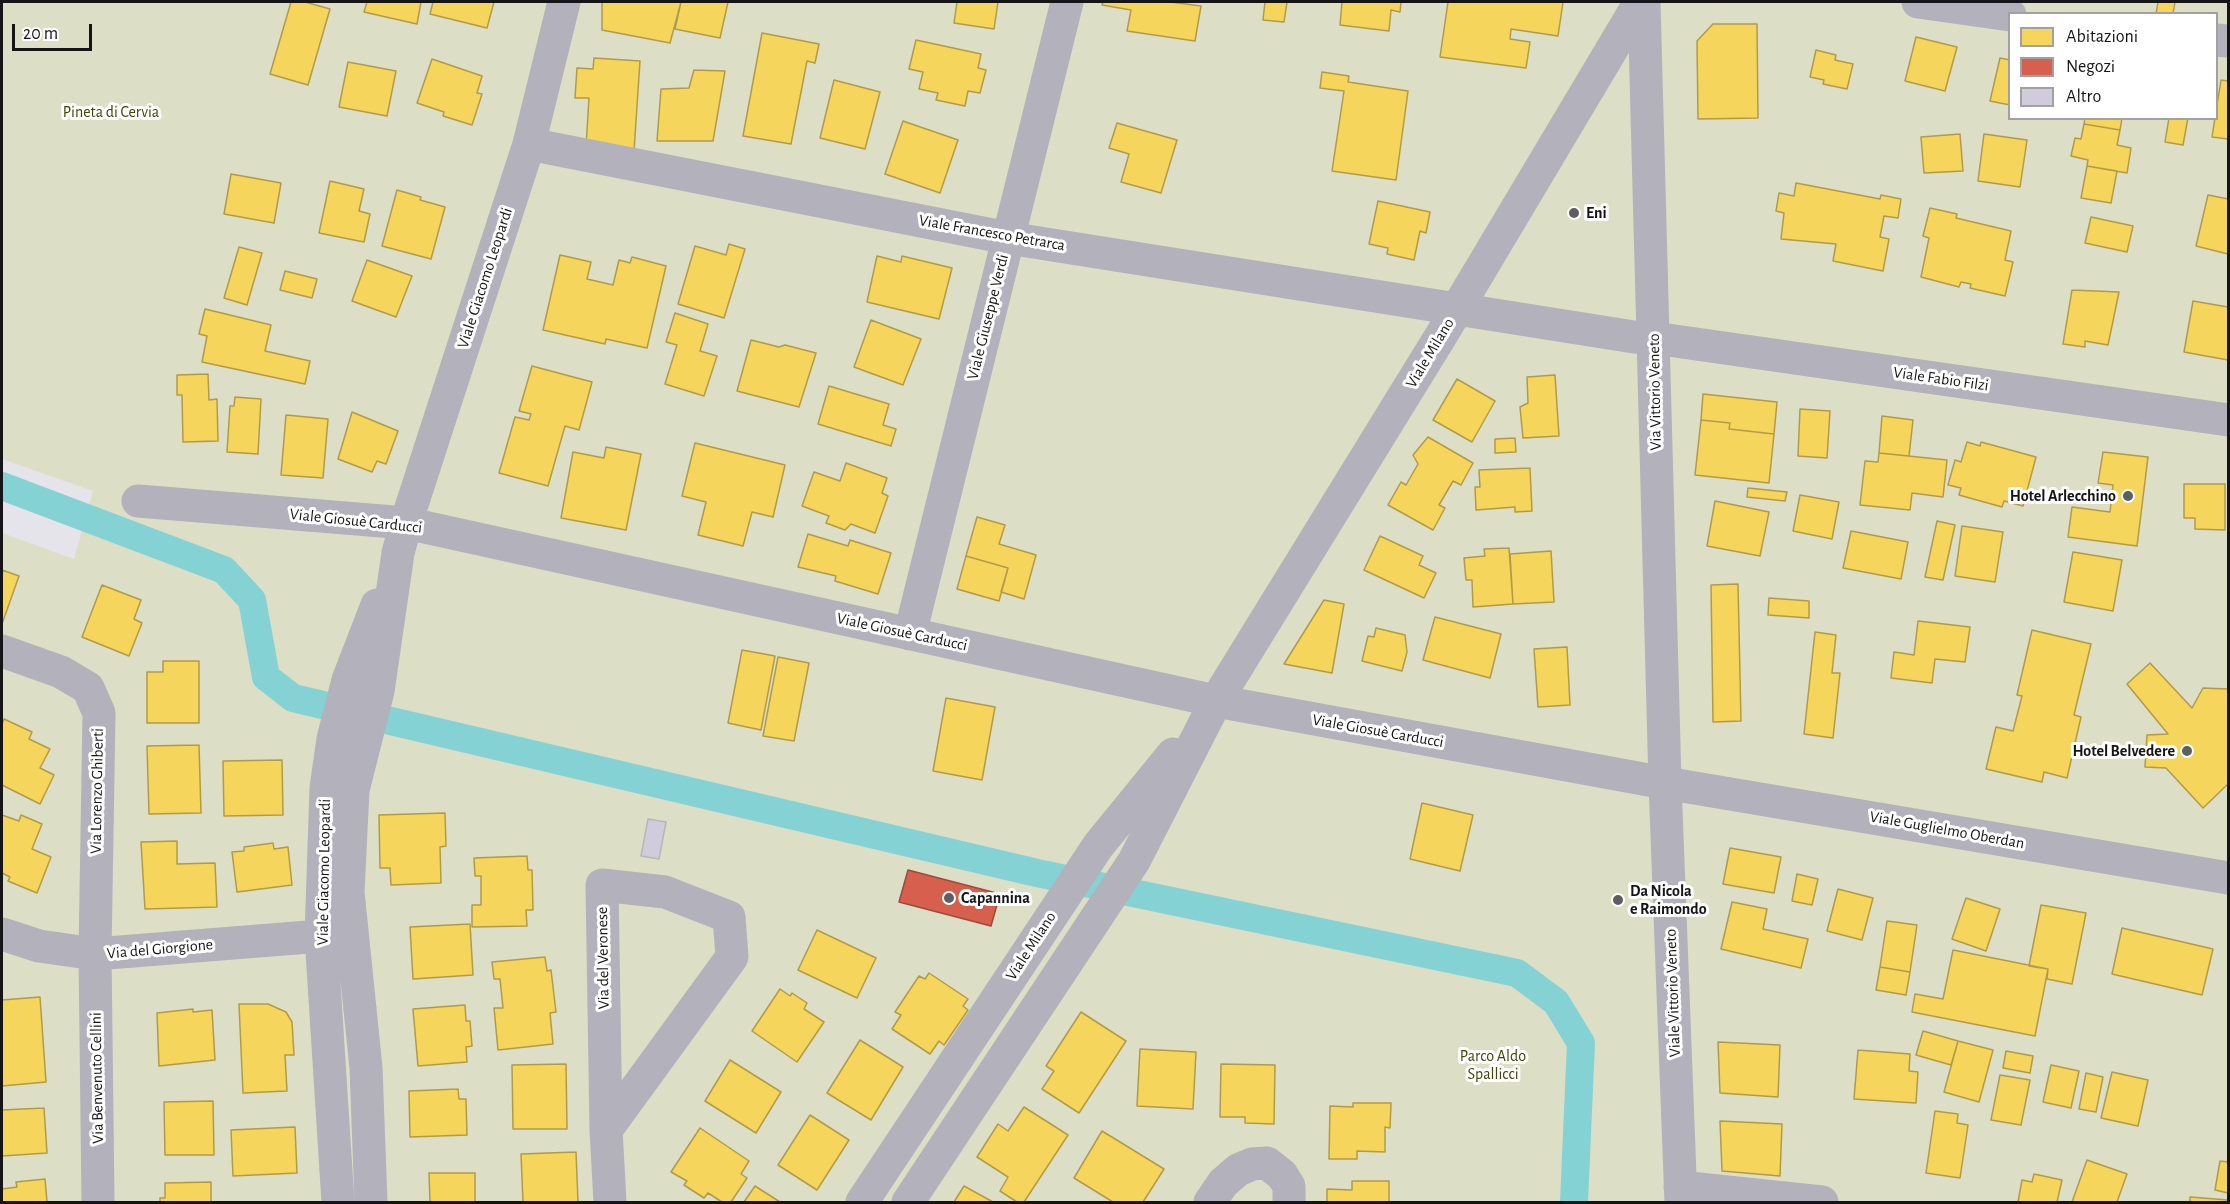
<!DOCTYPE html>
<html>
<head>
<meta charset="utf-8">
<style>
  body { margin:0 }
  #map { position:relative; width:2230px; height:1204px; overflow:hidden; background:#e4e4ea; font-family:"Alegreya Sans",sans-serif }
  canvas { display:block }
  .frame { position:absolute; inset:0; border:3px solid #151519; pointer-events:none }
  .legend { position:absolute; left:2008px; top:12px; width:210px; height:108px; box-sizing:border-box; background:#fff; border:2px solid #a1a1a3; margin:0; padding:8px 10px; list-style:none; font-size:18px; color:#151519 }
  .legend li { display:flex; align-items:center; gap:12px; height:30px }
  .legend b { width:30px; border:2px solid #a1a1a3 }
  .scale { position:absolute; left:12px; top:24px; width:80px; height:27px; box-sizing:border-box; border:3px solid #151519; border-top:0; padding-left:8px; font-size:18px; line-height:21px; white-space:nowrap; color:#151519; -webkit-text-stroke:4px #fff; paint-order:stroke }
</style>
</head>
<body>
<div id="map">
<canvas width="2230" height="1204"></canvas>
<div class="frame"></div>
<ul class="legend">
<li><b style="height:16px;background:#f6d55c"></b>Abitazioni</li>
<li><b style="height:16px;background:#d6604d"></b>Negozi</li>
<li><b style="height:16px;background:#d0ccdc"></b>Altro</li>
</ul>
<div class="scale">20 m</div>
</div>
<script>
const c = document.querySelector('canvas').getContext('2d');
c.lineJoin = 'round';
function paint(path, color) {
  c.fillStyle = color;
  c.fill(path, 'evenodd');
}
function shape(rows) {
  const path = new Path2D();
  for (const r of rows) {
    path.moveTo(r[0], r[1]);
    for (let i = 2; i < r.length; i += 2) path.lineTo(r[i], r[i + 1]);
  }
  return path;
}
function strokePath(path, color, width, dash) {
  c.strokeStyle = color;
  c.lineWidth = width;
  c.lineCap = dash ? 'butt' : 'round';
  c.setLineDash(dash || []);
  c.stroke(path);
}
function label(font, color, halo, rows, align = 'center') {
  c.font = font + ' "Alegreya Sans",sans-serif';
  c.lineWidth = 6;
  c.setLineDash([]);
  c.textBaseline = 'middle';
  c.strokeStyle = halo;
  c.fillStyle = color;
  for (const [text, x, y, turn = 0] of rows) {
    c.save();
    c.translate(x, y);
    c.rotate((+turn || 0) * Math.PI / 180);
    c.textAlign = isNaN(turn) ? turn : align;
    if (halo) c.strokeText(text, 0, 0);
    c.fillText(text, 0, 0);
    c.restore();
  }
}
paint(shape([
  [2,2,2228,2,2228,1202,2,1202,2,533,74,559,93,491,2,459],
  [2010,14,2216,14,2216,118,2010,118]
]), '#dcdec5');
const homes = shape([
  [291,2,305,2,330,9,308,85,270,74,291,2],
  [367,2,421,2,417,24,364,12,367,2],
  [433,2,494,2,487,28,430,14,433,2],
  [602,2,681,2,670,43,602,30,602,2],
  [681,2,728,2,720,38,675,29,681,2],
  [957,2,998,2,994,29,954,23,957,2],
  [1103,2,1170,2,1201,6,1195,41,1127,31,1131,10,1102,5,1103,2],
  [1265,2,1287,2,1284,22,1263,20,1265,2],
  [1342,2,1401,2,1400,12,1391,10,1389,31,1340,25,1342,2],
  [1448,2,1563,2,1558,36,1511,29,1510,39,1530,42,1526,68,1440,57,1448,2],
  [2158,2,2175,2,2173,14,2156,14,2158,2],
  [1713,24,1757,24,1758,118,1698,119,1697,41,1713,24],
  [762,33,819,44,815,63,807,61,791,144,743,136,762,33],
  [1916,37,1957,47,1945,91,1905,81,1916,37],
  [916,40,981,54,978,68,986,70,980,93,968,91,965,106,936,100,938,93,919,89,923,72,909,69,916,40],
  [1816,50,1836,55,1835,60,1853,64,1847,89,1823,84,1824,80,1810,77,1816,50],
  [594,58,640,61,634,151,586,147,589,98,575,98,577,68,593,69,594,58],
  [2000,58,2010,60,2010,105,1990,101,2000,58],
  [432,59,482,76,477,93,482,94,472,125,443,116,444,112,417,103,432,59],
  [348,62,396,71,387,116,339,107,348,62],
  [694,70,725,71,713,141,657,141,661,89,689,88,694,70],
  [1322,72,1349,76,1348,82,1408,91,1396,180,1332,171,1344,91,1320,88,1322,72],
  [834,80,880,92,865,149,820,138,834,80],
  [2221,80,2228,81,2228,139,2212,137,2221,80],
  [2085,118,2122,118,2120,130,2084,124,2085,118],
  [2169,118,2188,118,2183,145,2165,142,2169,118],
  [903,121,958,140,940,193,885,174,903,121],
  [1117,123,1177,140,1161,193,1121,182,1129,154,1109,148,1117,123],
  [2084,124,2120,130,2117,145,2131,148,2127,173,2087,166,2088,160,2071,156,2075,138,2081,139,2084,124],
  [1960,134,1963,171,1924,173,1921,137,1960,134],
  [1984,134,2027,140,2020,187,1978,181,1984,134],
  [2087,166,2117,171,2111,203,2081,198,2087,166],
  [231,174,281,183,274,223,224,214,231,174],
  [330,181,364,189,359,211,370,214,364,242,319,233,330,181],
  [1796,183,1880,199,1881,195,1901,199,1898,218,1884,216,1880,237,1889,239,1883,271,1833,261,1836,244,1781,239,1784,213,1776,211,1779,193,1794,196,1796,183],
  [397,190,421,197,420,200,445,207,431,259,382,246,397,190],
  [2208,195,2228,199,2228,254,2196,246,2208,195],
  [1378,201,1430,212,1426,233,1420,231,1414,260,1387,254,1388,248,1369,244,1378,201],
  [1930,208,1957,214,1956,218,2011,231,2005,260,2013,262,2005,296,1970,288,1971,284,1961,282,1959,287,1921,277,1929,238,1923,236,1930,208],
  [2091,217,2133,226,2127,252,2085,243,2091,217],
  [729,244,745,249,724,318,678,304,695,246,726,255,729,244],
  [239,247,262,253,247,305,224,298,239,247],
  [560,255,591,262,587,279,613,285,619,260,630,263,632,257,666,266,647,348,606,339,605,344,543,330,560,255],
  [877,256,901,262,902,256,952,268,939,319,867,302,877,256],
  [367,260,412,276,396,317,352,301,367,260],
  [285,271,317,279,312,298,280,290,285,271],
  [2072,290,2119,292,2108,345,2085,341,2085,347,2063,344,2072,290],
  [2193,301,2228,307,2228,360,2184,352,2193,301],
  [205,309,271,325,265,351,310,361,305,384,202,362,207,336,199,334,205,309],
  [675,313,708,324,700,351,717,356,704,396,665,384,677,345,666,342,675,313],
  [871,320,921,339,903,385,854,367,871,320],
  [751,340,779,347,785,345,816,353,799,407,737,391,751,340],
  [532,366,592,382,579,430,565,426,548,486,499,473,515,417,529,420,531,414,519,411,532,366],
  [208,374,209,400,217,399,218,441,183,442,182,395,177,395,177,375,208,374],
  [1555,375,1559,436,1523,438,1520,407,1528,403,1527,377,1555,375],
  [1457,379,1495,401,1472,442,1433,420,1457,379],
  [829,386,889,404,883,425,896,429,891,446,818,424,829,386],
  [1703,394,1777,402,1774,434,1729,429,1730,423,1701,420,1703,394],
  [235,397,261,399,258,454,227,452,230,406,234,406,235,397],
  [1800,409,1830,411,1827,458,1798,456,1800,409],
  [352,412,398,431,386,464,377,461,372,472,338,459,352,412],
  [286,415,328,419,323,478,281,475,286,415],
  [1882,416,1913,420,1909,456,1879,453,1882,416],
  [1701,420,1730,423,1729,429,1774,434,1769,483,1695,475,1701,420],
  [1428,437,1473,463,1461,485,1453,481,1439,505,1445,508,1433,530,1388,505,1401,482,1406,485,1418,464,1413,455,1428,437],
  [1515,438,1516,452,1495,453,1495,439,1515,438],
  [1967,442,1980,446,1981,442,2036,457,2023,506,2004,501,2002,507,1959,495,1961,488,1948,485,1955,460,1961,462,1967,442],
  [695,443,785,465,773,517,752,512,743,546,698,535,706,502,682,496,695,443],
  [606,447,641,454,626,530,561,518,573,452,604,458,606,447],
  [2103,452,2148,457,2137,546,2068,537,2072,507,2110,512,2113,485,2098,483,2103,452],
  [1879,453,1947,460,1943,497,1912,493,1910,510,1860,505,1865,461,1878,462,1879,453],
  [846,463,887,478,882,493,888,496,875,533,851,524,845,530,826,523,829,516,802,506,814,472,840,481,846,463],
  [1530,468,1532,511,1515,512,1515,507,1476,510,1475,487,1480,487,1479,470,1530,468],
  [2184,484,2225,484,2225,530,2195,529,2195,518,2184,518,2184,484],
  [1748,488,1787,492,1785,501,1747,497,1748,488],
  [1800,495,1839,502,1832,539,1793,531,1800,495],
  [1715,501,1769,512,1760,556,1707,546,1715,501],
  [977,517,1005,525,999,544,1036,555,1024,599,1001,592,1008,568,966,556,977,517],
  [1937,521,1955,525,1943,580,1925,577,1937,521],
  [1962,526,2003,532,1995,582,1955,576,1962,526],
  [1851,531,1908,542,1901,579,1843,568,1851,531],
  [808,534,848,546,850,540,891,553,878,594,835,581,836,576,798,567,808,534],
  [1380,536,1423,556,1419,565,1436,573,1424,598,1364,570,1380,536],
  [1509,548,1513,604,1473,607,1472,580,1466,580,1464,558,1485,556,1484,549,1509,548],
  [1551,551,1554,602,1513,604,1510,554,1551,551],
  [2073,552,2122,560,2113,611,2064,602,2073,552],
  [966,556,1008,568,999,601,957,589,966,556],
  [2,570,19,576,2,624,2,570],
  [1738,584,1741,721,1713,722,1711,585,1738,584],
  [102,585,141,600,134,619,142,623,129,656,82,637,102,585],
  [1769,598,1809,601,1809,618,1768,615,1769,598],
  [1324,600,1344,604,1332,673,1284,664,1324,600],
  [1435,617,1501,634,1490,678,1423,660,1435,617],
  [1918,621,1970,627,1965,662,1935,659,1932,683,1891,678,1894,652,1914,655,1918,621],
  [1376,628,1405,635,1407,652,1402,671,1362,661,1368,636,1374,637,1376,628],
  [2032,630,2091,644,2074,715,2081,717,2067,778,2044,772,2042,782,1986,769,1996,727,2013,731,2022,696,2017,695,2032,630],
  [1815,632,1836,635,1832,673,1840,673,1833,738,1804,734,1815,632],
  [1567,647,1570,705,1538,707,1534,649,1567,647],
  [742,650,775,656,761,730,728,723,742,650],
  [778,657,809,663,794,741,763,736,778,657],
  [163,661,199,661,199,723,147,723,147,672,163,672,163,661],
  [2150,663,2192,708,2203,688,2228,689,2228,784,2203,808,2166,768,2145,767,2147,735,2168,734,2127,684,2150,663],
  [946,698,995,707,982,780,933,771,946,698],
  [4,719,32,732,29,739,50,749,40,768,54,775,40,804,2,785,2,724,4,719],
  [199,745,201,813,149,814,147,746,199,745],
  [282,760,283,815,224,816,223,761,282,760],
  [1422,803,1473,815,1460,871,1410,859,1422,803],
  [445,813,446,846,440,847,441,883,391,885,390,868,380,868,379,815,445,813],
  [2,815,19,821,21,815,42,824,32,849,51,857,37,893,8,881,10,877,2,873,2,815],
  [177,841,177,864,215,863,217,907,145,909,141,842,177,841],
  [273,843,274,849,288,847,292,885,237,892,232,852,244,851,244,847,273,843],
  [1730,848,1781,857,1774,893,1723,884,1730,848],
  [527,856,528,870,532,870,533,910,526,910,527,926,472,927,472,905,481,905,481,876,475,876,474,858,527,856],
  [1797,874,1818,879,1812,905,1792,901,1797,874],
  [1838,889,1873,898,1862,940,1827,931,1838,889],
  [1966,898,2000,909,1986,951,1952,939,1966,898],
  [1732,902,1767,909,1763,929,1808,939,1801,968,1721,949,1732,902],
  [2041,905,2086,913,2072,984,2047,979,2048,969,2029,966,2041,905],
  [1887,921,1917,925,1910,972,1880,967,1887,921],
  [470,924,473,975,413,979,410,927,470,924],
  [2122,928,2213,949,2202,995,2112,974,2122,928],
  [817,930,876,958,857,998,798,970,817,930],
  [1953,950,2048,969,2035,1036,1912,1012,1915,994,1943,999,1953,950],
  [545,957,547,971,551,970,556,1012,550,1013,553,1044,498,1050,494,1008,503,1008,500,979,494,979,492,962,545,957],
  [1880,967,1910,972,1906,995,1876,990,1880,967],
  [929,973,968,999,963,1006,968,1010,944,1045,939,1041,930,1054,892,1029,901,1015,895,1012,919,976,925,979,929,973],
  [780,989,790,996,792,993,807,1003,804,1009,824,1022,797,1062,752,1031,780,989],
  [40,997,46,1082,2,1086,2,1000,40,997],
  [239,1004,268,1004,286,1012,292,1022,294,1055,285,1055,287,1091,243,1093,239,1004],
  [465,1005,466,1021,470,1021,472,1046,466,1047,467,1062,418,1066,413,1009,465,1005],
  [193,1009,193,1012,212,1010,215,1060,159,1066,157,1013,193,1009],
  [1081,1012,1126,1041,1079,1113,1042,1089,1054,1071,1046,1066,1081,1012],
  [1923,1031,1958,1041,1951,1065,1916,1055,1923,1031],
  [860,1040,903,1067,871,1120,827,1093,860,1040],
  [1958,1041,1993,1050,1979,1102,1944,1092,1958,1041],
  [1718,1042,1780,1045,1778,1097,1720,1093,1718,1042],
  [1140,1049,1196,1052,1193,1109,1137,1106,1140,1049],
  [1858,1050,1910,1054,1909,1071,1918,1072,1916,1103,1854,1099,1858,1050],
  [2006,1051,2033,1056,2030,1073,2003,1068,2006,1051],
  [730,1060,781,1092,756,1133,705,1101,730,1060],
  [566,1064,567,1129,513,1129,512,1065,566,1064],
  [1221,1064,1275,1065,1274,1124,1245,1123,1245,1117,1220,1117,1221,1064],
  [2051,1065,2079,1071,2071,1108,2043,1102,2051,1065],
  [2112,1072,2148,1080,2138,1126,2101,1118,2112,1072],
  [2086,1073,2103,1077,2096,1112,2079,1109,2086,1073],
  [2000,1075,2030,1080,2021,1125,1991,1120,2000,1075],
  [458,1089,459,1099,466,1099,467,1135,410,1137,409,1091,458,1089],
  [213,1101,214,1155,165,1155,164,1102,213,1101],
  [1353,1103,1391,1103,1390,1128,1385,1127,1385,1152,1357,1151,1357,1159,1329,1159,1330,1106,1353,1107,1353,1103],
  [1024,1107,1068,1135,1024,1202,1017,1202,1000,1191,1008,1177,977,1157,998,1124,1008,1131,1024,1107],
  [44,1108,47,1153,2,1156,2,1110,44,1108],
  [1935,1111,1958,1114,1957,1123,1968,1125,1960,1178,1926,1173,1935,1111],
  [810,1115,849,1140,817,1190,778,1165,810,1115],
  [1720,1121,1782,1124,1780,1176,1722,1171,1720,1121],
  [295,1127,297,1173,233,1176,231,1130,295,1127],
  [700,1128,749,1161,741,1174,747,1178,731,1202,722,1202,708,1193,704,1198,684,1185,687,1181,671,1172,700,1128],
  [1102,1131,1164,1169,1143,1202,1113,1202,1074,1178,1102,1131],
  [576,1152,578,1202,523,1202,521,1154,576,1152],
  [2087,1160,2127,1174,2117,1202,2072,1202,2087,1160],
  [2220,1161,2228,1162,2228,1193,2215,1190,2220,1161],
  [429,1173,475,1173,475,1202,430,1202,429,1173],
  [2034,1174,2062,1180,2057,1202,2018,1202,2022,1180,2032,1182,2034,1174],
  [45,1179,47,1202,2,1202,2,1189,17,1187,16,1182,45,1179],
  [1352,1181,1389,1181,1389,1202,1327,1202,1327,1189,1352,1190,1352,1181],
  [211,1182,211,1202,160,1202,160,1198,165,1198,165,1183,211,1182],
  [755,1186,780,1202,744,1202,755,1186],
  [964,1186,993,1202,954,1202,964,1186],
  [2190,1197,2228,1200,2228,1202,2190,1202,2190,1197]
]);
paint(homes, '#f6d55c');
strokePath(homes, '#b29b48', 1.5);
const shops = shape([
  [908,870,1000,894,991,926,899,902,908,870]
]);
paint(shops, '#d6604d');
strokePath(shops, '#9c4a3d', 1.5);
strokePath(shape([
  [2,486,224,570,252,600,266,677,293,698,1037,873,1517,973,1556,1002,1581,1043,1574,1202]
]), '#85d2d5', 28);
const building = shape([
  [648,819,666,822,659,859,641,856,648,819]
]);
paint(building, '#d0ccdc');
strokePath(building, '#b7b6bb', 1.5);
strokePath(shape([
  [1644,2,1665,783,1681,1202],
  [1918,2,2010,15],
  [2216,40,2228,41],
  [529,144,1008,238,1634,337,1654,338,2228,420],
  [138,501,406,523,1216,701,1665,783,2228,878],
  [910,634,1067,2],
  [2,651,61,672,88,688,99,713,95,954,98,1202],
  [2,934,39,946,95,954,321,936,339,948],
  [606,1130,732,957,729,917,665,892,602,885,606,1130,610,1202],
  [1680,1187,1822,1202],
  [338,1202,321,936,326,788,333,739,348,680,377,605],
  [371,1202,366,1068,348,892,353,790,378,691,398,553,406,523,529,144,564,2],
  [862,1202,1098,846,1173,754],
  [908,1202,1134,861,1216,701,1442,334,1640,2],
  [1210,1202,1223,1183,1238,1170,1252,1164,1267,1163,1282,1175,1289,1186,1289,1202]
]), '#b3b1bb', 33);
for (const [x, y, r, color] of [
  [1574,213,6,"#5d5d62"],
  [2128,496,6,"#5d5d62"],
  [2187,751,6,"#5d5d62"],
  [949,898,6,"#5d5d62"],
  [1618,900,6,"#5d5d62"]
]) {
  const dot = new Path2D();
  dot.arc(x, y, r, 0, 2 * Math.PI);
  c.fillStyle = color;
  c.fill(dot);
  strokePath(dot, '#fff', 2);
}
label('16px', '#434508', '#fff', [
  ["Pineta di Cervia",111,112],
  ["Parco Aldo",1493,1056],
  ["Spallicci",1493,1074]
]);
label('bold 16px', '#151519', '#fff', [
  ["Eni",1586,213],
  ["Hotel Arlecchino",2116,496,"right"],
  ["Hotel Belvedere",2175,751,"right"],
  ["Da Nicola",1630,891],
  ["e Raimondo",1630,909],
  ["Capannina",961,898]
], 'left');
label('16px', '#151519', '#fff', [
  ["Viale Francesco Petrarca",992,233,10],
  ["Viale Giacomo Leopardi",485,278,-72],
  ["Viale Giuseppe Verdi",988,317,-76],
  ["Viale Milano",1430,353,-59],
  ["Viale Fabio Filzi",1941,379,8],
  ["Via Vittorio Veneto",1655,392,-91],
  ["Viale Giosuè Carducci",356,521,6],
  ["Viale Giosuè Carducci",902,632,12],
  ["Viale Giosuè Carducci",1378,731,10],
  ["Via Lorenzo Ghiberti",97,791,-89],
  ["Viale Guglielmo Oberdan",1947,830,10],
  ["Viale Giacomo Leopardi",324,872,-89],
  ["Viale Milano",1031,946,-57],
  ["Via del Giorgione",160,949,-5],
  ["Via del Veronese",603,958,-91],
  ["Viale Vittorio Veneto",1673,993,-92],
  ["Via Benvenuto Cellini",97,1078,-91]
]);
</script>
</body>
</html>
